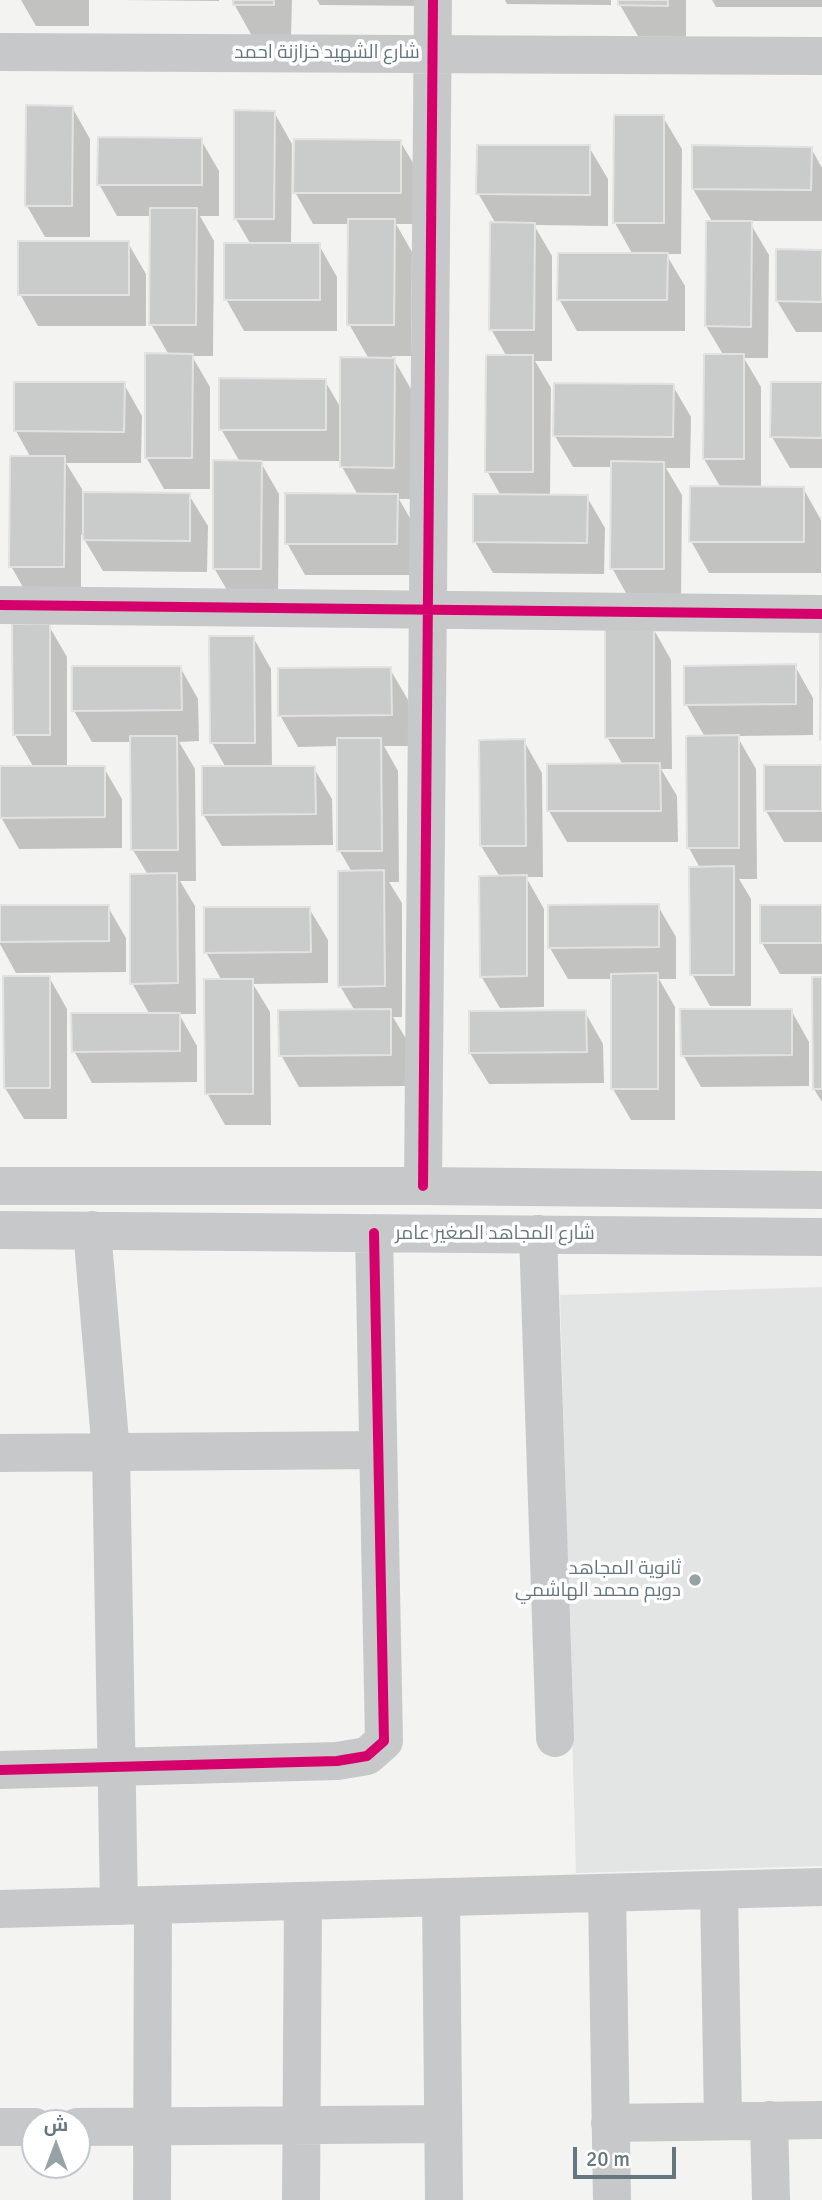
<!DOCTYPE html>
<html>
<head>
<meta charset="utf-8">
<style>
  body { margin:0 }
  #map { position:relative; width:822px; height:2200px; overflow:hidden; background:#f3f3f1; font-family:Signika,Cairo,sans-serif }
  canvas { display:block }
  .north { position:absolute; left:21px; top:2109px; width:70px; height:70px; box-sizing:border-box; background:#fff; border:2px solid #c1c8cc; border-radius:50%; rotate:0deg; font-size:19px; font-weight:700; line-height:28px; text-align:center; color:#65767f }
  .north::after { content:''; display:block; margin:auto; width:24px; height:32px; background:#97a2a7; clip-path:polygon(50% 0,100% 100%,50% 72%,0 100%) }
  .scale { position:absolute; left:573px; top:2147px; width:103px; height:32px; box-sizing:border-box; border:4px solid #65767f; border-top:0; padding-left:9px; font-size:21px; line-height:24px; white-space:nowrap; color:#65767f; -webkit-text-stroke:5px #fff; paint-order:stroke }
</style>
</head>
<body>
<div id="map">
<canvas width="822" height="2200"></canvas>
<div class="north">ش</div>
<div class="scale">20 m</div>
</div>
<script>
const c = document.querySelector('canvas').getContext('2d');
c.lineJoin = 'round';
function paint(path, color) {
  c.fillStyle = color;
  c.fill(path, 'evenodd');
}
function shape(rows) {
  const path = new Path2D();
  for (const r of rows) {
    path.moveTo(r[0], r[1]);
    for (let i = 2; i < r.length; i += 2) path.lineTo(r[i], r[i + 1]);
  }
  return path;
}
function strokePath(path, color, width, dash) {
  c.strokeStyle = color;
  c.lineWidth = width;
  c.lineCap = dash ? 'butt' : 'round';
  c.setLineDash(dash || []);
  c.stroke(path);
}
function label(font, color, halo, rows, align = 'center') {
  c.font = font + ' Signika,Cairo,sans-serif';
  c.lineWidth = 7;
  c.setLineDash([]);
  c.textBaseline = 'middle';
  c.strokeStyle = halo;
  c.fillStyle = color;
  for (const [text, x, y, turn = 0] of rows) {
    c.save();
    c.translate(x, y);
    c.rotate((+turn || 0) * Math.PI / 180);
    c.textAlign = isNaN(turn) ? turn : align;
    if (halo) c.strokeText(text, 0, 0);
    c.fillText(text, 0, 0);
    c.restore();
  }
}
paint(shape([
  [822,1287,822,1866,576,1873,560,1295]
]), '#e3e4e4');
paint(shape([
  [21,0,89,0,89,26,36,26],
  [121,0,219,0,219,1],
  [234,0,292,0,291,36,252,36,234,4],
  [317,0,430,0,430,6,320,5],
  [505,0,611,0,611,5,507,4],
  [620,0,686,0,686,37,638,36,620,5],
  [712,0,822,0,822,7,716,7],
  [27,107,72,107,90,139,90,237,45,237,27,206],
  [274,112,292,144,291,245,319,245,337,277,337,331,244,331,226,299,251,245,236,219],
  [663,117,682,149,681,254,666,254,685,286,685,331,577,331,559,299,633,255,615,223],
  [201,140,219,171,219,216,200,216,214,241,213,356,192,356,210,387,210,489,164,489,146,457,169,355,151,324,152,216,117,216,99,184],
  [400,141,419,173,418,224,396,224,412,252,411,356,392,356,412,391,411,499,399,499,415,527,415,575,305,575,287,543,358,495,342,467,342,461,260,461,279,494,278,600,233,600,214,568,240,462,221,429,325,381,342,410,369,359,349,324,350,224,313,224,295,192],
  [589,147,608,179,608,226,534,225,552,256,552,361,535,361,551,388,550,496,587,497,605,528,604,574,493,573,475,542,501,496,487,471,507,357,491,329,496,224,478,193],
  [811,148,822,168,822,221,749,221,769,255,768,358,744,358,761,387,761,488,803,488,821,520,821,573,709,573,691,541,721,488,704,459,724,356,706,326,713,223,693,189],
  [128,243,146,274,146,326,38,326,20,294],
  [822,251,822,332,796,332,777,301],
  [124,384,142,416,141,463,66,463,82,489,82,494,189,495,208,526,207,572,103,571,81,534,81,598,29,598,11,566,31,458,16,431],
  [822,384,822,468,790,468,772,437],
  [673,386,691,417,690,468,666,468,682,495,681,600,630,600,612,568,613,467,573,467,555,436],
  [49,626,67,657,67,768,104,768,122,799,122,848,19,849,1,817,34,768,15,735],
  [653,628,671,660,672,769,661,769,677,796,678,842,567,842,549,811,623,765,607,737],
  [253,637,271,669,272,768,314,768,332,799,333,845,222,846,203,814,226,768,212,743],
  [795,666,813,698,813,735,737,736,756,769,757,879,739,879,751,899,751,1006,710,1006,692,974,700,868,689,848,705,737,686,704],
  [180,667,198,699,199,741,179,742,195,769,196,881,180,881,195,906,196,1014,179,1014,197,1046,197,1082,92,1083,74,1051,150,1015,132,983,148,875,133,850,132,742,92,742,74,711],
  [390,669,408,700,409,746,384,746,398,771,399,882,389,882,402,903,402,1017,393,1017,408,1042,408,1086,299,1087,281,1055,355,1011,340,986,352,872,339,850,338,746,298,747,280,715],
  [524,741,542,773,543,877,526,877,544,909,544,1007,500,1008,481,976,500,877,481,846],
  [822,767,822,842,784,842,766,811],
  [658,906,676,937,676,979,659,979,675,1007,675,1120,631,1120,613,1089,613,979,568,979,550,948],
  [0,907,108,907,126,938,126,972,16,973,0,944],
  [822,907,822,974,780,974,762,943],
  [309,908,328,940,328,983,253,984,270,1012,271,1125,225,1125,207,1093,222,981,206,952],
  [49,977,67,1009,67,1119,24,1119,5,1088],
  [822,979,822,1102,814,1089],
  [791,1010,809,1042,809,1086,701,1087,683,1055],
  [585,1012,603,1044,604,1083,489,1084,470,1053]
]), '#0003');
const building = shape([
  [233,0,274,0,274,5,233,5,233,0],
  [618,0,668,0,668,6,618,5,618,0],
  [26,105,73,106,72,206,25,206,26,105],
  [234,110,275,111,274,219,234,219,234,110],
  [614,115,664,115,664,223,613,223,614,115],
  [98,137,202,138,202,185,97,185,98,137],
  [294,139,401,140,401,193,293,193,294,139],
  [477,145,590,145,590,195,476,194,477,145],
  [692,145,812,147,811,190,692,189,692,145],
  [150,208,197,208,196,325,149,325,150,208],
  [348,219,395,219,394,325,347,325,348,219],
  [706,221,752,221,751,327,705,326,706,221],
  [490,222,535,223,534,330,489,330,490,222],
  [18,241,129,241,129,295,18,295,18,241],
  [224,243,320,243,320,300,224,300,224,243],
  [776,249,822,250,822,302,776,301,776,249],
  [558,253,668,253,667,300,557,300,558,253],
  [145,353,193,354,192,458,145,458,145,353],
  [704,354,744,354,744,459,703,459,704,354],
  [486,355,533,355,533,472,485,472,486,355],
  [340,357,395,358,394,468,340,467,340,357],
  [219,378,326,379,326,430,219,430,219,378],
  [14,382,125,382,124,432,14,431,14,382],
  [771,382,822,382,822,438,770,437,771,382],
  [554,383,674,384,673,437,553,436,554,383],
  [10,456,65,456,64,567,9,567,10,456],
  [213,460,262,461,261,569,213,569,213,460],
  [611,461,664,462,664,569,610,569,611,461],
  [690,486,804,487,804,542,689,542,690,486],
  [83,492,190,493,190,541,83,540,83,492],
  [285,493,398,494,397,544,285,544,285,493],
  [473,494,588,495,587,543,473,542,473,494],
  [12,624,50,624,50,735,13,735,12,624],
  [654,626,654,738,605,738,605,627,654,626],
  [820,626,822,626,820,740,820,626],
  [209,636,254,636,255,743,210,743,209,636],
  [796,664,796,704,684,705,684,666,796,664],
  [72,666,181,666,182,710,72,711,72,666],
  [391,667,392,715,278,716,278,668,391,667],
  [739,735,739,848,687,848,686,736,739,735],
  [130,736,177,736,178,850,131,850,130,736],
  [337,738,381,738,382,851,337,851,337,738],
  [525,739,526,846,480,846,479,740,525,739],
  [660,763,661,811,547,811,547,764,660,763],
  [764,765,822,765,822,811,764,811,764,765],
  [0,766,105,766,105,817,0,818,0,766],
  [202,766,315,766,316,814,202,815,202,766],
  [734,866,734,975,690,975,689,867,734,866],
  [384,870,385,986,338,987,338,871,384,870],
  [177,873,178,983,130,984,130,874,177,873],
  [527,875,527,976,480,977,479,876,527,875],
  [659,904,659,947,548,948,548,905,659,904],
  [0,905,109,905,109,941,0,942,0,905],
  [760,905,822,905,822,943,760,943,760,905],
  [204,907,310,907,311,952,204,953,204,907],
  [658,973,658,1089,611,1089,611,974,658,973],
  [3,976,50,976,50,1088,4,1088,3,976],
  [812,977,822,977,822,1089,813,1089,812,977],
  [204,979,253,979,253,1094,205,1094,204,979],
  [391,1009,391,1055,279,1056,278,1010,391,1009],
  [680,1009,792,1009,792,1055,681,1056,680,1009],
  [586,1010,587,1052,469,1053,469,1011,586,1010],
  [71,1013,180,1013,180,1051,72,1052,71,1013]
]);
paint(building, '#cacbcb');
strokePath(building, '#e2e2e1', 2);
strokePath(shape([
  [0,52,822,56],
  [0,605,822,614],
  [0,1186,423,1186,822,1190],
  [423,1186,433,0],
  [0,1230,822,1237],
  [92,1230,111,1452,119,1906],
  [538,1234,555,1738],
  [0,1453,378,1450],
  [0,1770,337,1761,367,1756,384,1741,374,1233],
  [719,1890,723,2121],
  [607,1893,612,2200],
  [441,1897,444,2200],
  [0,1909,822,1887],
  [769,2120,771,2200],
  [610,2123,822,2120],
  [0,2127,35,2127],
  [77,2127,443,2124],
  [152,2200,153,1905],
  [301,2200,303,1901]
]), '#c7c8c9', 38);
strokePath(shape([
  [0,605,822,614],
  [423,1186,433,0],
  [0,1770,337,1761,367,1756,384,1741,374,1233]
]), '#d6006c', 10);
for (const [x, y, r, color] of [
  [695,1580,7,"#97a2a7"]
]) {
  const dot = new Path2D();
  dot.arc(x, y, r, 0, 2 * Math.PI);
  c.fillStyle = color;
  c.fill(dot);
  strokePath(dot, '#fff', 2.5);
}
label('19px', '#65767f', '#fff', [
  ["شارع الشهيد خزازنة احمد",327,53],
  ["شارع المجاهد الصغير عامر",495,1234]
]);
label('19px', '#65767f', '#fff', [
  ["ثانوية المجاهد",681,1569],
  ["دويم محمد الهاشمي",681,1591]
], 'right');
</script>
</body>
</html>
